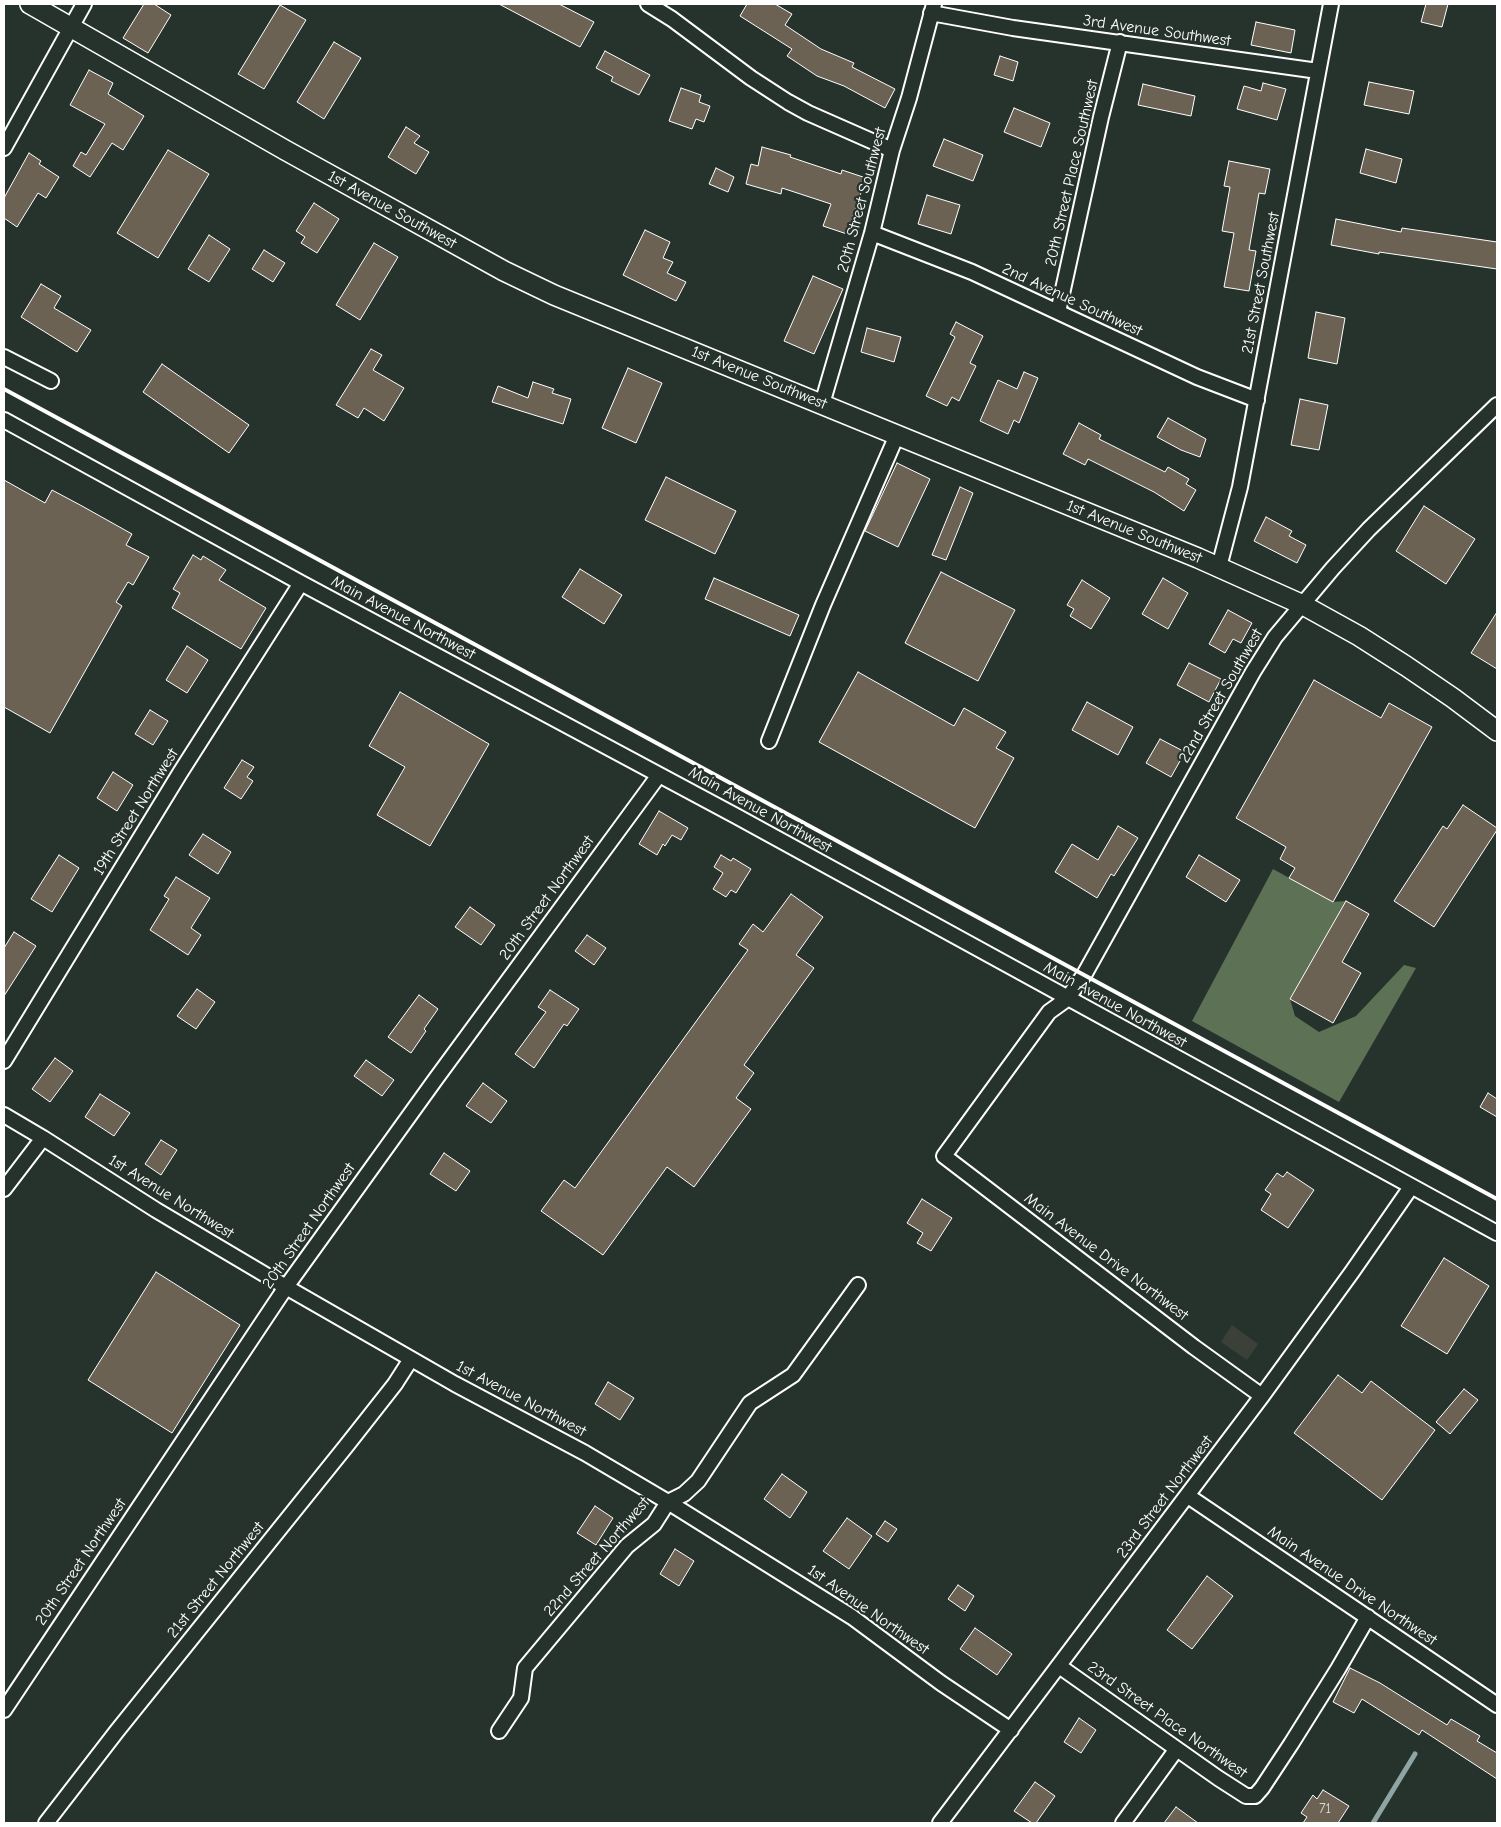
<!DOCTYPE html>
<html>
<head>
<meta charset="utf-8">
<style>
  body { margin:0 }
  #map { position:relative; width:1501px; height:1827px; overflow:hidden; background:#26332d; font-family:"Comic Neue",sans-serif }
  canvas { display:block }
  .frame { position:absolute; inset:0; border:5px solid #fff; pointer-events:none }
</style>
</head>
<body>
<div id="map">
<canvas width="1501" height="1827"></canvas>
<div class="frame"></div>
</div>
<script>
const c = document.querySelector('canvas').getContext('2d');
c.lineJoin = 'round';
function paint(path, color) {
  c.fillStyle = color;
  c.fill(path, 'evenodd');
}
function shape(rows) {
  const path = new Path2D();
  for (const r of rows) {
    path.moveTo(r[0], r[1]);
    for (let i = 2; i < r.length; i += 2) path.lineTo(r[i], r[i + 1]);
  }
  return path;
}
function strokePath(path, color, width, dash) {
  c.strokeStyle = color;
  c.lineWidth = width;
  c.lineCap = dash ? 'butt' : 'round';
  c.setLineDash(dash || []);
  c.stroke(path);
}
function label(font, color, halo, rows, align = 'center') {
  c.font = font + ' "Comic Neue",sans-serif';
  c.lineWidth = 4.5;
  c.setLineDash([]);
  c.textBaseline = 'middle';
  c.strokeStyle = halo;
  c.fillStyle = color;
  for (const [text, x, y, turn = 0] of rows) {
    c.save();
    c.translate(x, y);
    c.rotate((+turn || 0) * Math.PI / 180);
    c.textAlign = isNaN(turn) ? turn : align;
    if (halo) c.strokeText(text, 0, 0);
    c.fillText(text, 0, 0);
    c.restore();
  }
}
paint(shape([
  [1232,1325,1258,1344,1247,1360,1221,1342]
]), '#3b4139');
paint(shape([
  [1273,869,1333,902,1346,901,1290,999,1295,1016,1319,1032,1356,1016,1404,965,1416,968,1339,1102,1192,1021]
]), '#5d7155');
strokePath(shape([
  [1373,1823,1415,1754]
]), '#8fa5a4', 5);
const building = shape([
  [144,4,154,4,171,15,148,53,123,38,144,4],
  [499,4,559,4,594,22,580,47,499,4],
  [747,4,775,4,792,14,785,25,821,49,854,63,852,67,895,89,885,108,844,86,817,76,787,56,792,49,740,16,747,4],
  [1426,4,1448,4,1442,27,1421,22,1426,4],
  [280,5,306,20,264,89,238,74,280,5],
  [1256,22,1295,30,1291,53,1251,45,1256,22],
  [334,42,361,58,324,119,297,102,334,42],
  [605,51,650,75,639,95,611,81,613,77,596,68,605,51],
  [1000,56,1018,62,1013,81,994,75,1000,56],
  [89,70,113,83,108,94,144,116,123,150,112,143,90,177,73,166,81,152,86,155,105,124,70,105,89,70],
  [1369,82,1414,91,1409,114,1364,105,1369,82],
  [1263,83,1286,89,1277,120,1237,109,1244,86,1261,91,1263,83],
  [1143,84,1195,96,1191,116,1138,105,1143,84],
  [681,88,701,95,699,102,710,106,704,122,696,119,692,129,669,121,681,88],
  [1014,108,1050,123,1041,147,1004,132,1014,108],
  [406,127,420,136,414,143,429,152,416,174,388,157,406,127],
  [944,139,983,155,973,181,933,166,944,139],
  [762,147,791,155,790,157,841,174,842,170,866,178,847,234,823,226,831,204,782,188,781,194,746,184,751,164,758,166,762,147],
  [1366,149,1402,159,1396,183,1360,173,1366,149],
  [168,150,209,174,158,258,117,233,168,150],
  [29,153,41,161,39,164,59,177,46,198,38,193,17,227,4,218,4,198,29,153],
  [1229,161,1270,169,1265,194,1259,193,1249,250,1256,251,1249,291,1224,287,1234,233,1222,231,1230,187,1224,186,1229,161],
  [716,168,734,177,728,192,709,184,716,168],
  [927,195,960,205,951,234,918,224,927,195],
  [314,203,339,219,317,253,301,243,305,237,296,231,314,203],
  [1336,219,1401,232,1402,228,1497,242,1497,269,1379,252,1379,254,1331,245,1336,219],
  [645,230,670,242,663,258,673,262,667,273,686,282,676,301,623,275,645,230],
  [209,235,230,249,209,282,188,269,209,235],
  [374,243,398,257,360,320,336,305,374,243],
  [264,250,285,263,273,282,252,269,264,250],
  [813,276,843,289,814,354,784,341,813,276],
  [41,284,61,296,54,308,91,330,77,352,21,317,41,284],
  [1316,312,1345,318,1337,364,1308,358,1316,312],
  [956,322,983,336,970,363,976,366,959,401,952,397,947,406,926,396,955,337,950,334,956,322],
  [867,328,901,337,894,362,861,352,867,328],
  [371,349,382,355,373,370,404,388,384,421,364,408,358,418,336,405,371,349],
  [162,364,249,425,229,453,143,392,162,364],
  [628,368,662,383,636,443,602,428,628,368],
  [1024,372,1038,378,1019,423,1014,420,1008,434,980,421,998,380,1017,389,1024,372],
  [533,382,554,389,552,393,571,399,563,424,492,402,498,386,528,398,533,382],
  [1300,399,1328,405,1319,450,1291,445,1300,399],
  [1168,418,1206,439,1200,457,1181,450,1157,437,1168,418],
  [1079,423,1101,435,1099,439,1165,472,1168,467,1189,479,1186,484,1196,490,1184,511,1154,492,1088,459,1085,465,1063,454,1079,423],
  [897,463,930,479,898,547,865,531,897,463],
  [666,477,736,511,715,554,645,520,666,477],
  [4,480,45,503,52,490,82,506,132,534,126,545,149,557,133,585,128,582,116,602,122,606,50,733,4,707,4,480],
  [960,487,973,493,946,560,932,555,960,487],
  [1424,506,1475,539,1446,584,1396,551,1424,506],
  [1266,517,1292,531,1289,536,1306,545,1297,563,1254,541,1266,517],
  [193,555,201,560,203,556,226,570,219,580,266,608,241,649,172,608,180,593,173,589,193,555],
  [580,569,622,595,604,624,562,597,580,569],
  [941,572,1015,610,978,681,905,643,941,572],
  [714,578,799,615,790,636,705,599,714,578],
  [1163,578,1188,593,1168,629,1142,614,1163,578],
  [1082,580,1110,598,1091,629,1070,616,1074,609,1067,605,1082,580],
  [1228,610,1252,623,1241,643,1233,639,1225,653,1209,644,1228,610],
  [1497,612,1497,669,1471,653,1497,612],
  [187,646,208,660,187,693,166,680,187,646],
  [1189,663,1221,679,1209,702,1177,685,1189,663],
  [858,672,954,726,964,708,1006,732,996,748,1014,758,975,828,819,742,858,672],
  [1314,680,1381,718,1389,703,1432,727,1333,902,1289,878,1295,868,1280,859,1286,847,1236,818,1314,680],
  [400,692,489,744,430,846,377,815,405,767,369,746,400,692],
  [1087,702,1133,727,1118,755,1072,730,1087,702],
  [150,710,168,721,153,745,135,734,150,710],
  [1160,739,1185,752,1171,777,1146,763,1160,739],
  [242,760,254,767,247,777,253,781,241,799,224,788,242,760],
  [113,772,133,785,117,811,97,798,113,772],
  [1463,805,1497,828,1497,830,1434,927,1394,901,1443,826,1447,829,1463,805],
  [659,811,688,828,681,840,672,835,665,846,663,844,657,855,639,844,659,811],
  [1118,826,1138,838,1114,876,1111,874,1097,898,1055,872,1072,844,1098,860,1118,826],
  [203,834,231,852,218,874,189,855,203,834],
  [59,855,79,868,52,912,31,899,59,855],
  [721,855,731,861,733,858,751,869,736,893,731,890,726,897,713,889,723,873,714,867,721,855],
  [1199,855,1240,880,1226,902,1186,877,1199,855],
  [176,877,210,898,191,928,201,935,188,955,150,930,169,899,164,896,176,877],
  [791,894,823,917,796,955,814,968,744,1065,754,1073,736,1098,751,1109,694,1187,667,1167,603,1255,541,1211,564,1180,575,1188,748,950,739,944,753,924,763,932,791,894],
  [1346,901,1369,914,1342,962,1361,973,1333,1023,1290,999,1346,901],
  [470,907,495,925,481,945,455,927,470,907],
  [14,932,36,946,4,996,4,948,14,932],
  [587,935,606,948,594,965,575,951,587,935],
  [197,989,215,1002,196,1029,177,1016,197,989],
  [550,990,579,1009,567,1026,564,1024,534,1068,515,1054,546,1012,538,1007,550,990],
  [419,995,438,1009,424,1029,426,1031,411,1053,388,1037,419,995],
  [55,1058,73,1071,50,1102,32,1089,55,1058],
  [366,1060,394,1080,382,1096,354,1076,366,1060],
  [483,1083,507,1101,491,1123,466,1106,483,1083],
  [1488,1093,1497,1099,1497,1117,1480,1107,1488,1093],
  [100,1094,130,1113,114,1136,85,1117,100,1094],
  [161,1140,177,1150,161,1175,145,1164,161,1140],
  [444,1153,470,1171,456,1191,430,1174,444,1153],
  [1287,1172,1314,1190,1288,1228,1261,1210,1271,1194,1265,1190,1277,1173,1283,1177,1287,1172],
  [922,1199,952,1218,931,1251,917,1243,923,1233,907,1223,922,1199],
  [1444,1258,1489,1286,1447,1354,1401,1326,1444,1258],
  [156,1272,240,1325,172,1433,88,1380,156,1272],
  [1338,1375,1362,1393,1371,1381,1435,1430,1382,1500,1294,1433,1338,1375],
  [608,1382,634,1398,620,1420,595,1404,608,1382],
  [1464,1389,1478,1400,1450,1434,1436,1422,1464,1389],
  [782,1474,807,1492,790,1518,764,1499,782,1474],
  [595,1506,613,1518,596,1545,577,1533,595,1506],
  [847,1518,872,1536,849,1569,823,1551,847,1518],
  [885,1521,897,1529,888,1542,876,1534,885,1521],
  [675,1549,694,1561,679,1586,660,1574,675,1549],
  [1207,1576,1233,1596,1192,1649,1167,1630,1207,1576],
  [958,1585,974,1596,965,1611,948,1599,958,1585],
  [975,1628,1012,1654,997,1675,960,1649,975,1628],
  [1350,1668,1380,1683,1447,1725,1451,1719,1480,1736,1477,1741,1497,1753,1497,1779,1422,1730,1419,1735,1362,1699,1354,1713,1333,1702,1350,1668],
  [1079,1718,1096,1730,1081,1753,1064,1742,1079,1718],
  [1035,1782,1055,1796,1036,1823,1032,1823,1014,1811,1035,1782],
  [1323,1790,1349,1806,1338,1823,1303,1823,1307,1817,1301,1813,1313,1795,1317,1799,1323,1790],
  [1176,1807,1198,1823,1164,1823,1176,1807]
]);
paint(building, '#6b6254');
strokePath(building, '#fff', 1);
const street = shape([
  [648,4,672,19,751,78,788,102,808,113,892,150],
  [931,13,1013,28,1318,71],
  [4,148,84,4],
  [872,233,972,272,1197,377,1257,400],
  [1058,312,1101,117,1120,42],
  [4,357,51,381],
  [822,404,872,233,892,150,909,98,934,4],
  [4,420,301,583,736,816,1497,1233],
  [1219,567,1240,487,1331,4],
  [769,741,823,605,897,435],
  [4,1061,180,773,301,583],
  [4,1115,43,1138,156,1210,286,1287,455,1384,585,1453,668,1502,852,1617,941,1683,1011,1730],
  [4,1189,43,1138],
  [1262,1396,1194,1347,944,1156,1049,1012,1067,999,1084,975,1253,672,1275,637,1333,568,1369,529,1497,405],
  [1188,1496,1497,1705],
  [1059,1666,1218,1778,1246,1796,1255,1796,1262,1788,1291,1744,1338,1669,1368,1617],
  [4,1710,286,1287,435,1080,659,775],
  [499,1731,521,1698,525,1668,627,1546,654,1524,668,1502,684,1494,698,1481,750,1403,793,1375,858,1285],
  [46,1823,117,1731,347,1445,395,1384,411,1359],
  [940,1823,1262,1396,1352,1272,1411,1187],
  [1123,1823,1176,1750]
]);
const secondary = shape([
  [30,4,285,150,504,271,554,295,1198,558,1303,605,1359,636,1406,666,1453,698,1497,731]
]);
strokePath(street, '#fff', 18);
strokePath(secondary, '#fff', 22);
strokePath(street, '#26332d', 14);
strokePath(secondary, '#26332d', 19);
strokePath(shape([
  [4,389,1497,1199]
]), '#fff', 4);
label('14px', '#dad8d4', null, [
  ["71",1325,1809]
]);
label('16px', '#fff', '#26332d', [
  ["3rd Avenue Southwest",1157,31,8],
  ["20th Street Place Southwest",1072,173,-77],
  ["20th Street Southwest",862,200,-75],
  ["1st Avenue Southwest",392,210,29],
  ["21st Street Southwest",1261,283,-79],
  ["2nd Avenue Southwest",1072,300,25],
  ["1st Avenue Southwest",759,378,22],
  ["1st Avenue Southwest",1134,532,22],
  ["Main Avenue Northwest",403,618,28],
  ["22nd Street Southwest",1221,696,-60],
  ["Main Avenue Northwest",760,810,29],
  ["19th Street Northwest",136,812,-58],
  ["20th Street Northwest",547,898,-54],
  ["Main Avenue Northwest",1115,1005,29],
  ["1st Avenue Northwest",171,1197,32],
  ["20th Street Northwest",309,1226,-55],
  ["Main Avenue Drive Northwest",1106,1257,37],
  ["1st Avenue Northwest",521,1399,28],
  ["23rd Street Northwest",1165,1497,-53],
  ["22nd Street Northwest",597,1557,-49],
  ["20th Street Northwest",81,1562,-56],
  ["21st Street Northwest",216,1580,-51],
  ["Main Avenue Drive Northwest",1352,1586,34],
  ["1st Avenue Northwest",868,1610,35],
  ["23rd Street Place Northwest",1167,1720,35]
]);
</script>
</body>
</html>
